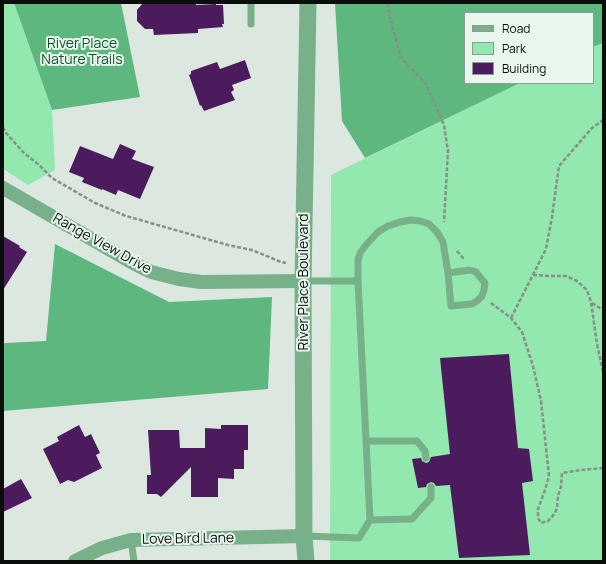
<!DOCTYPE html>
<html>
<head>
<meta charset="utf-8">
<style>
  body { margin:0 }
  #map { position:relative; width:606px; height:564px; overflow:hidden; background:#dce8df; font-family:Manrope,sans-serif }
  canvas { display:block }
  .frame { position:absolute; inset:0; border:4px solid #0a0e0b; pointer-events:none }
  .legend { position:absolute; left:464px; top:12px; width:130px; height:72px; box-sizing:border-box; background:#e9f6ed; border:1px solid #909993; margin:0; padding:5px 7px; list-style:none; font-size:12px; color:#0a0e0b }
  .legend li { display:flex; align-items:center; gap:8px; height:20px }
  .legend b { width:20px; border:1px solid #909993 }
</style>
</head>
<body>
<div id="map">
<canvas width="606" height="564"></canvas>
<div class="frame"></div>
<ul class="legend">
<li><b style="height:5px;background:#78b08a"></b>Road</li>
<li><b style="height:11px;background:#92e8af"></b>Park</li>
<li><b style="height:11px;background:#4c1b5e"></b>Building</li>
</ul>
</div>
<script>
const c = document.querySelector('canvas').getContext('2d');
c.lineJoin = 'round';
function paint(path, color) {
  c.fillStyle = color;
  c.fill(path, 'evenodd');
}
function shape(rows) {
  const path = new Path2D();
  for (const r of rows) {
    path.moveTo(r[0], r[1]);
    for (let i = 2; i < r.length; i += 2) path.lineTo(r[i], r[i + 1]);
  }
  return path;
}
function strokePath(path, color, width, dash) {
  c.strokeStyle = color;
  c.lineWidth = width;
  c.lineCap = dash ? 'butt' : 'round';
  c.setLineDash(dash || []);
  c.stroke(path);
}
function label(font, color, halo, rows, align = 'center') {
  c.font = font + ' Manrope,sans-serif';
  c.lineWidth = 4;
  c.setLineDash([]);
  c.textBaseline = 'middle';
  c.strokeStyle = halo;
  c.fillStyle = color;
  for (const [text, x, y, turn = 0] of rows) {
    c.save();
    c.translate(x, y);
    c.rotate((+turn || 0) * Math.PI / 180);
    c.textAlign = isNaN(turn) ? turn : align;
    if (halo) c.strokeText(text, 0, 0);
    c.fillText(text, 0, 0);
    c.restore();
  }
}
paint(shape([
  [3,3,14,3,52,110,55,170,28,185,3,169],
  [603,43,603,561,330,561,331,175,520,83,593,83,593,47]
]), '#92e8af');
paint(shape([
  [14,3,121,3,140,97,52,110],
  [335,3,603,3,603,43,593,47,593,13,465,13,465,83,520,83,365,158,342,121],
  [55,244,169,302,272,297,268,389,3,411,3,344,5,343,46,341]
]), '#5db77e');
paint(shape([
  [143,3,196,3,196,5,216,4,216,5,223,5,224,24,222,24,223,27,198,29,198,33,154,35,153,29,145,29,137,21,137,10],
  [245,60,251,78,232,85,234,90,231,92,235,100,204,111,201,105,200,106,189,75,191,74,191,71,217,62,220,69],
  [120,144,136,151,132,159,154,167,140,199,118,190,116,195,102,189,102,190,82,182,84,178,69,172,80,146,113,159],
  [3,236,20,246,19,247,27,252,3,290],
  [509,354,518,448,529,449,533,481,522,483,530,555,459,558,450,485,436,486,434,483,431,482,427,484,426,487,418,488,412,459,421,458,422,461,426,463,429,462,431,457,450,454,440,358],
  [79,425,85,437,91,434,100,453,96,455,102,468,74,482,68,480,60,484,43,449,59,441,57,437],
  [221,425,248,425,248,450,244,450,244,469,234,469,234,479,218,478,218,497,191,497,191,467,161,497,157,494,147,494,147,475,151,475,148,430,179,430,180,448,205,448,205,428,221,429],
  [21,479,32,498,3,512,3,489]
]), '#4c1b5e');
strokePath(shape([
  [388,3,390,18,401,58,426,84,444,125,448,151,444,222],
  [3,127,6,133,24,153,38,164,52,178,95,203,126,216,228,245,252,250,281,262,286,263],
  [457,251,463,258,465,258],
  [533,275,550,276,566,276,577,281,587,290,591,302,597,344,603,372],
  [491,303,511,318,522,332,533,366,541,401,549,476,545,490,538,509,538,518,541,523,548,521,555,513,557,508,558,496,561,487,562,473,581,470,603,468],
  [592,303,603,310],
  [511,318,546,249,552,217,559,166,592,128,603,120]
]), '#868f88', 2.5, [4, 2]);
strokePath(shape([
  [251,24,251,3],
  [303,281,358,281,370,520,359,538,305,536],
  [358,281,358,260,360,253,366,245,378,232,388,226,400,222,411,220,420,221,429,224,437,232,443,242,448,273,451,306,472,304,477,301,482,296,484,290,485,283,480,277,476,272,470,270,448,273],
  [366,441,417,441,425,451,426,458],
  [370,520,412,519,431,498,431,487],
  [131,540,134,561]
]), '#78b08a', 7);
strokePath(shape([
  [3,188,133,263,151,272,179,279,201,282,303,281],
  [75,561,102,548,131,540,304,536]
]), '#78b08a', 14);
strokePath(shape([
  [306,561,304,536,303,281,308,3]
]), '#78b08a', 17);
label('14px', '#0d522d', '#e9f6ed', [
  ["River Place",82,44],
  ["Nature Trails",82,60]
]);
label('14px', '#0a0e0b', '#e9f6ed', [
  ["Range View Drive",102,244,29],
  ["River Place Boulevard",304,282,-90],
  ["Love Bird Lane",188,539,-1]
]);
</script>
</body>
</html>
